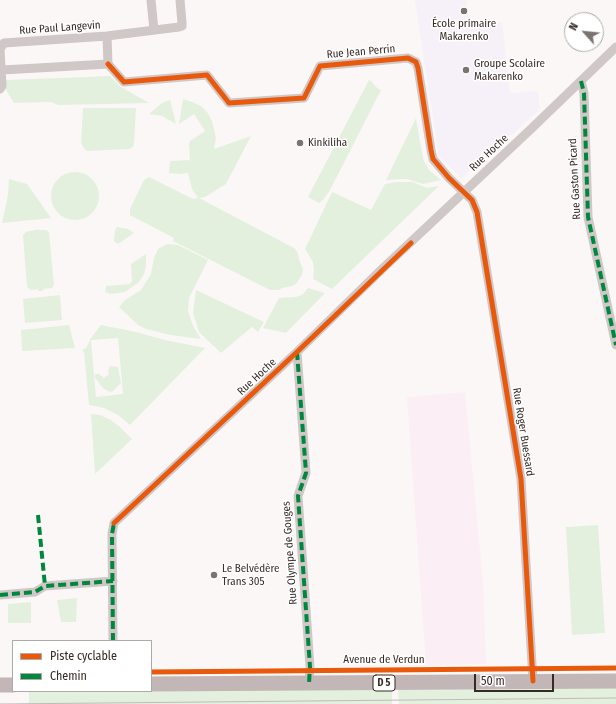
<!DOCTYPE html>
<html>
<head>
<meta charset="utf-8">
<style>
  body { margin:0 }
  #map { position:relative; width:616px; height:704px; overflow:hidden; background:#fbf7f6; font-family:"Fira Sans Condensed",sans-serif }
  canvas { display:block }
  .legend { position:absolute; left:12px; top:640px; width:140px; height:52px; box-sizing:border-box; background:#fff; border:1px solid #afaaa8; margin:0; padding:5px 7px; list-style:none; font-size:12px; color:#372a25 }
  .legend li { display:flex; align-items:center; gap:8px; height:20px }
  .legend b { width:20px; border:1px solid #afaaa8 }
  .north { position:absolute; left:564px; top:12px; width:40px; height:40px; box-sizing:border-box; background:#fff; border:1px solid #afaaa8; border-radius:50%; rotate:297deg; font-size:11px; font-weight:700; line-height:16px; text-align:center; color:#372a25 }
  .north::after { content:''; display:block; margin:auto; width:14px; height:18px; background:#7c726e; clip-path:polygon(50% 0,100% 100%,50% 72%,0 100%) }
  .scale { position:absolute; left:474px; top:674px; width:80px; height:18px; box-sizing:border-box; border:2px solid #372a25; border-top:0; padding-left:5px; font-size:12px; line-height:14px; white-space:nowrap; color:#372a25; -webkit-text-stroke:3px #fff; paint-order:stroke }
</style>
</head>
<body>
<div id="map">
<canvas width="616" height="704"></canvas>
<ul class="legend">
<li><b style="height:5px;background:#e8590c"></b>Piste cyclable</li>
<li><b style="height:5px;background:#00873e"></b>Chemin</li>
</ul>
<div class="north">N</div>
<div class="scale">50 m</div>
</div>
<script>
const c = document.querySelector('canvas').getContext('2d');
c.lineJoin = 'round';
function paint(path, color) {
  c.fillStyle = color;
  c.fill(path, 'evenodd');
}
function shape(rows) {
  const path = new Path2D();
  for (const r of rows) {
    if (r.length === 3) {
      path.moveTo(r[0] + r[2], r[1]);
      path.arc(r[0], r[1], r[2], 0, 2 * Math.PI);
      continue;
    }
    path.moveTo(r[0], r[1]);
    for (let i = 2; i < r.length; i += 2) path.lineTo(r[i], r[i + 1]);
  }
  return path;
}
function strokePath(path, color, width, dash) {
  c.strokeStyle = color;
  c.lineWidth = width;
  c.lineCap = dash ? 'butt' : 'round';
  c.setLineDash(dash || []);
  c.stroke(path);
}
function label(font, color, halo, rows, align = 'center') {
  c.font = font + ' "Fira Sans Condensed",sans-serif';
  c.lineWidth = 3;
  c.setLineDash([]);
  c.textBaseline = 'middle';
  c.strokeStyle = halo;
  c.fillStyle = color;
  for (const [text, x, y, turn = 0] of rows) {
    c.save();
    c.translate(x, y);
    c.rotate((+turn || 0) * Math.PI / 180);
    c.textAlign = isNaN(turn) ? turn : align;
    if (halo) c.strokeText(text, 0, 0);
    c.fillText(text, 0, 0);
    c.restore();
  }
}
paint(shape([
  [465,392,483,583,486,664,426,665,407,397]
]), '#fceef5');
paint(shape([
  [415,0,466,0,470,27,502,22,510,93,538,91,540,109,515,132,493,147,462,178,439,157]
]), '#f6f0f9');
paint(shape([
  [110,76,121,87,149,103,58,105,51,102,14,103,6,90,6,80],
  [369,80,372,82,376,87,381,90,330,190,323,200,319,203,308,197],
  [183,99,192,102,201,106,207,112,212,121,216,138,214,149,251,136,226,184,205,197,199,198,294,248,298,253,299,259,303,269,302,275,296,284,292,286,282,288,279,290,270,290,173,241,174,238,130,215,130,209,144,180,149,177,193,199,198,198,192,189,188,173,180,174,169,173,170,161,189,160,190,161,189,144,190,141,205,131,194,114,179,124],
  [170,100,176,124,162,116,149,114,162,103],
  [83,108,136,108,134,143,133,147,129,149,88,151,85,150,81,143],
  [416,118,420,142,424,161,430,171,441,180,423,184,407,179,386,180],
  [75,196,24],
  [9,179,27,184,51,218,2,223,8,195],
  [397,182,413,182,427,188,439,186,332,289,313,279,314,271,313,262,305,249,332,192,371,210,385,184],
  [117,227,128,229,134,233,118,244,114,241,115,230],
  [39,229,39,230,46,230,49,232,54,285,52,288,43,289,43,291,38,291,38,289,31,290,27,287,23,235,26,232],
  [167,244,178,245,208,260,189,298,188,311,193,326,201,339,170,335,146,329,138,325,119,307,125,300,141,290,144,285,151,274,154,258,158,249],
  [146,254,146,266,144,274,139,282,125,292,110,294,105,292,106,286,130,284,132,281,131,264],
  [308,288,325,293,286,333,263,328,279,298,296,297,302,295],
  [196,290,264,322,258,332,252,327,221,353,199,332,193,313],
  [60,295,62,320,25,323,23,299],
  [69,325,75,348,22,351,21,330],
  [101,325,136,332,165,340,205,348,130,425,118,415,104,408,89,405,84,352,82,350,86,348,91,338],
  [118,338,123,394,96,397,91,340],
  [110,366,118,367,121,383,113,391,110,392,104,389,95,378,95,375,96,374,99,374,104,378,109,374,108,371],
  [91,414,100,415,111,420,120,427,132,439,95,474],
  [598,525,605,633,572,635,566,527],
  [77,598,76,622,61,622,57,600],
  [31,602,31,623,8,623,8,604],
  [616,685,616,704,399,704,398,687],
  [392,687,392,704,29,704,29,691,151,691]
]), '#e3f0de');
strokePath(shape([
  [151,0,154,30],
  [107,36,108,64],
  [108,64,124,82,207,75,229,103,304,98,320,66,408,58,416,62,418,68,431,150,433,159,449,178,472,200,477,212,521,479,533,681],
  [2,70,108,64],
  [581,81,584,93,588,217,616,345],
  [0,89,2,86,0,49,4,43,107,36,179,27,182,26,182,23,180,0],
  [297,352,306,473,298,496,310,667,309,683],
  [0,595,35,592,45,586,113,581],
  [113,641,112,534,114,523,297,352,380,271,532,128,616,47]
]), '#d0c7c7', 9);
strokePath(shape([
  [151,684,616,681],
  [0,685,13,685]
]), '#c2b6b6', 15);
strokePath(shape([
  [0,704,616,698]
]), '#c0bbba', 1);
strokePath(shape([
  [581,81,584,93,588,217,616,345],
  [297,352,306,473,298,496,310,667,309,683],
  [38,515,45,586],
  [0,595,35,592,45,586,113,581],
  [113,641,112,534,114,523]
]), '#00873e', 4, [8, 4]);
strokePath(shape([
  [108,64,124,82,207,75,229,103,304,98,320,66,408,58,416,62,418,68,431,150,433,159,449,178,472,200,477,212,521,479,533,681],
  [114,523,297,352,411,243],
  [151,672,616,668]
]), '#e8590c', 5);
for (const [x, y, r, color] of [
  [464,11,4,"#7c726e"],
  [466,70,4,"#7c726e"],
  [300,143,4,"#7c726e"],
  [214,575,4,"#7c726e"]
]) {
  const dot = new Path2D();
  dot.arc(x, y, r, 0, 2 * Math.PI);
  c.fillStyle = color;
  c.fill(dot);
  strokePath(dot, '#fff', 1.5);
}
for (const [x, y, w] of [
  [384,683,22]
]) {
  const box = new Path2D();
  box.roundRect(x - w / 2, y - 8, w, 16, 3);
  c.fillStyle = '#fff';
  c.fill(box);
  strokePath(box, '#372a25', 1);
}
label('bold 10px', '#372a25', null, [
  ["D 5",384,683]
]);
label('11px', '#372a25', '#fff', [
  ["École primaire",464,24,"center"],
  ["Makarenko",464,37,"center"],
  ["Groupe Scolaire",474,64],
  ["Makarenko",474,77],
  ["Kinkiliha",308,143],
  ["Le Belvédère",222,569],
  ["Trans 305",222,582]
], 'left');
label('11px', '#372a25', '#fff', [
  ["Rue Paul Langevin",60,28,-4],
  ["Rue Jean Perrin",361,52,-5],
  ["Rue Hoche",489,153,-43],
  ["Rue Gaston Picard",575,179,-93],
  ["Rue Hoche",257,377,-43],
  ["Rue Roger Buessard",523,432,81],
  ["Rue Olympe de Gouges",290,553,-94],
  ["Avenue de Verdun",384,660]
]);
</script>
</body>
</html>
